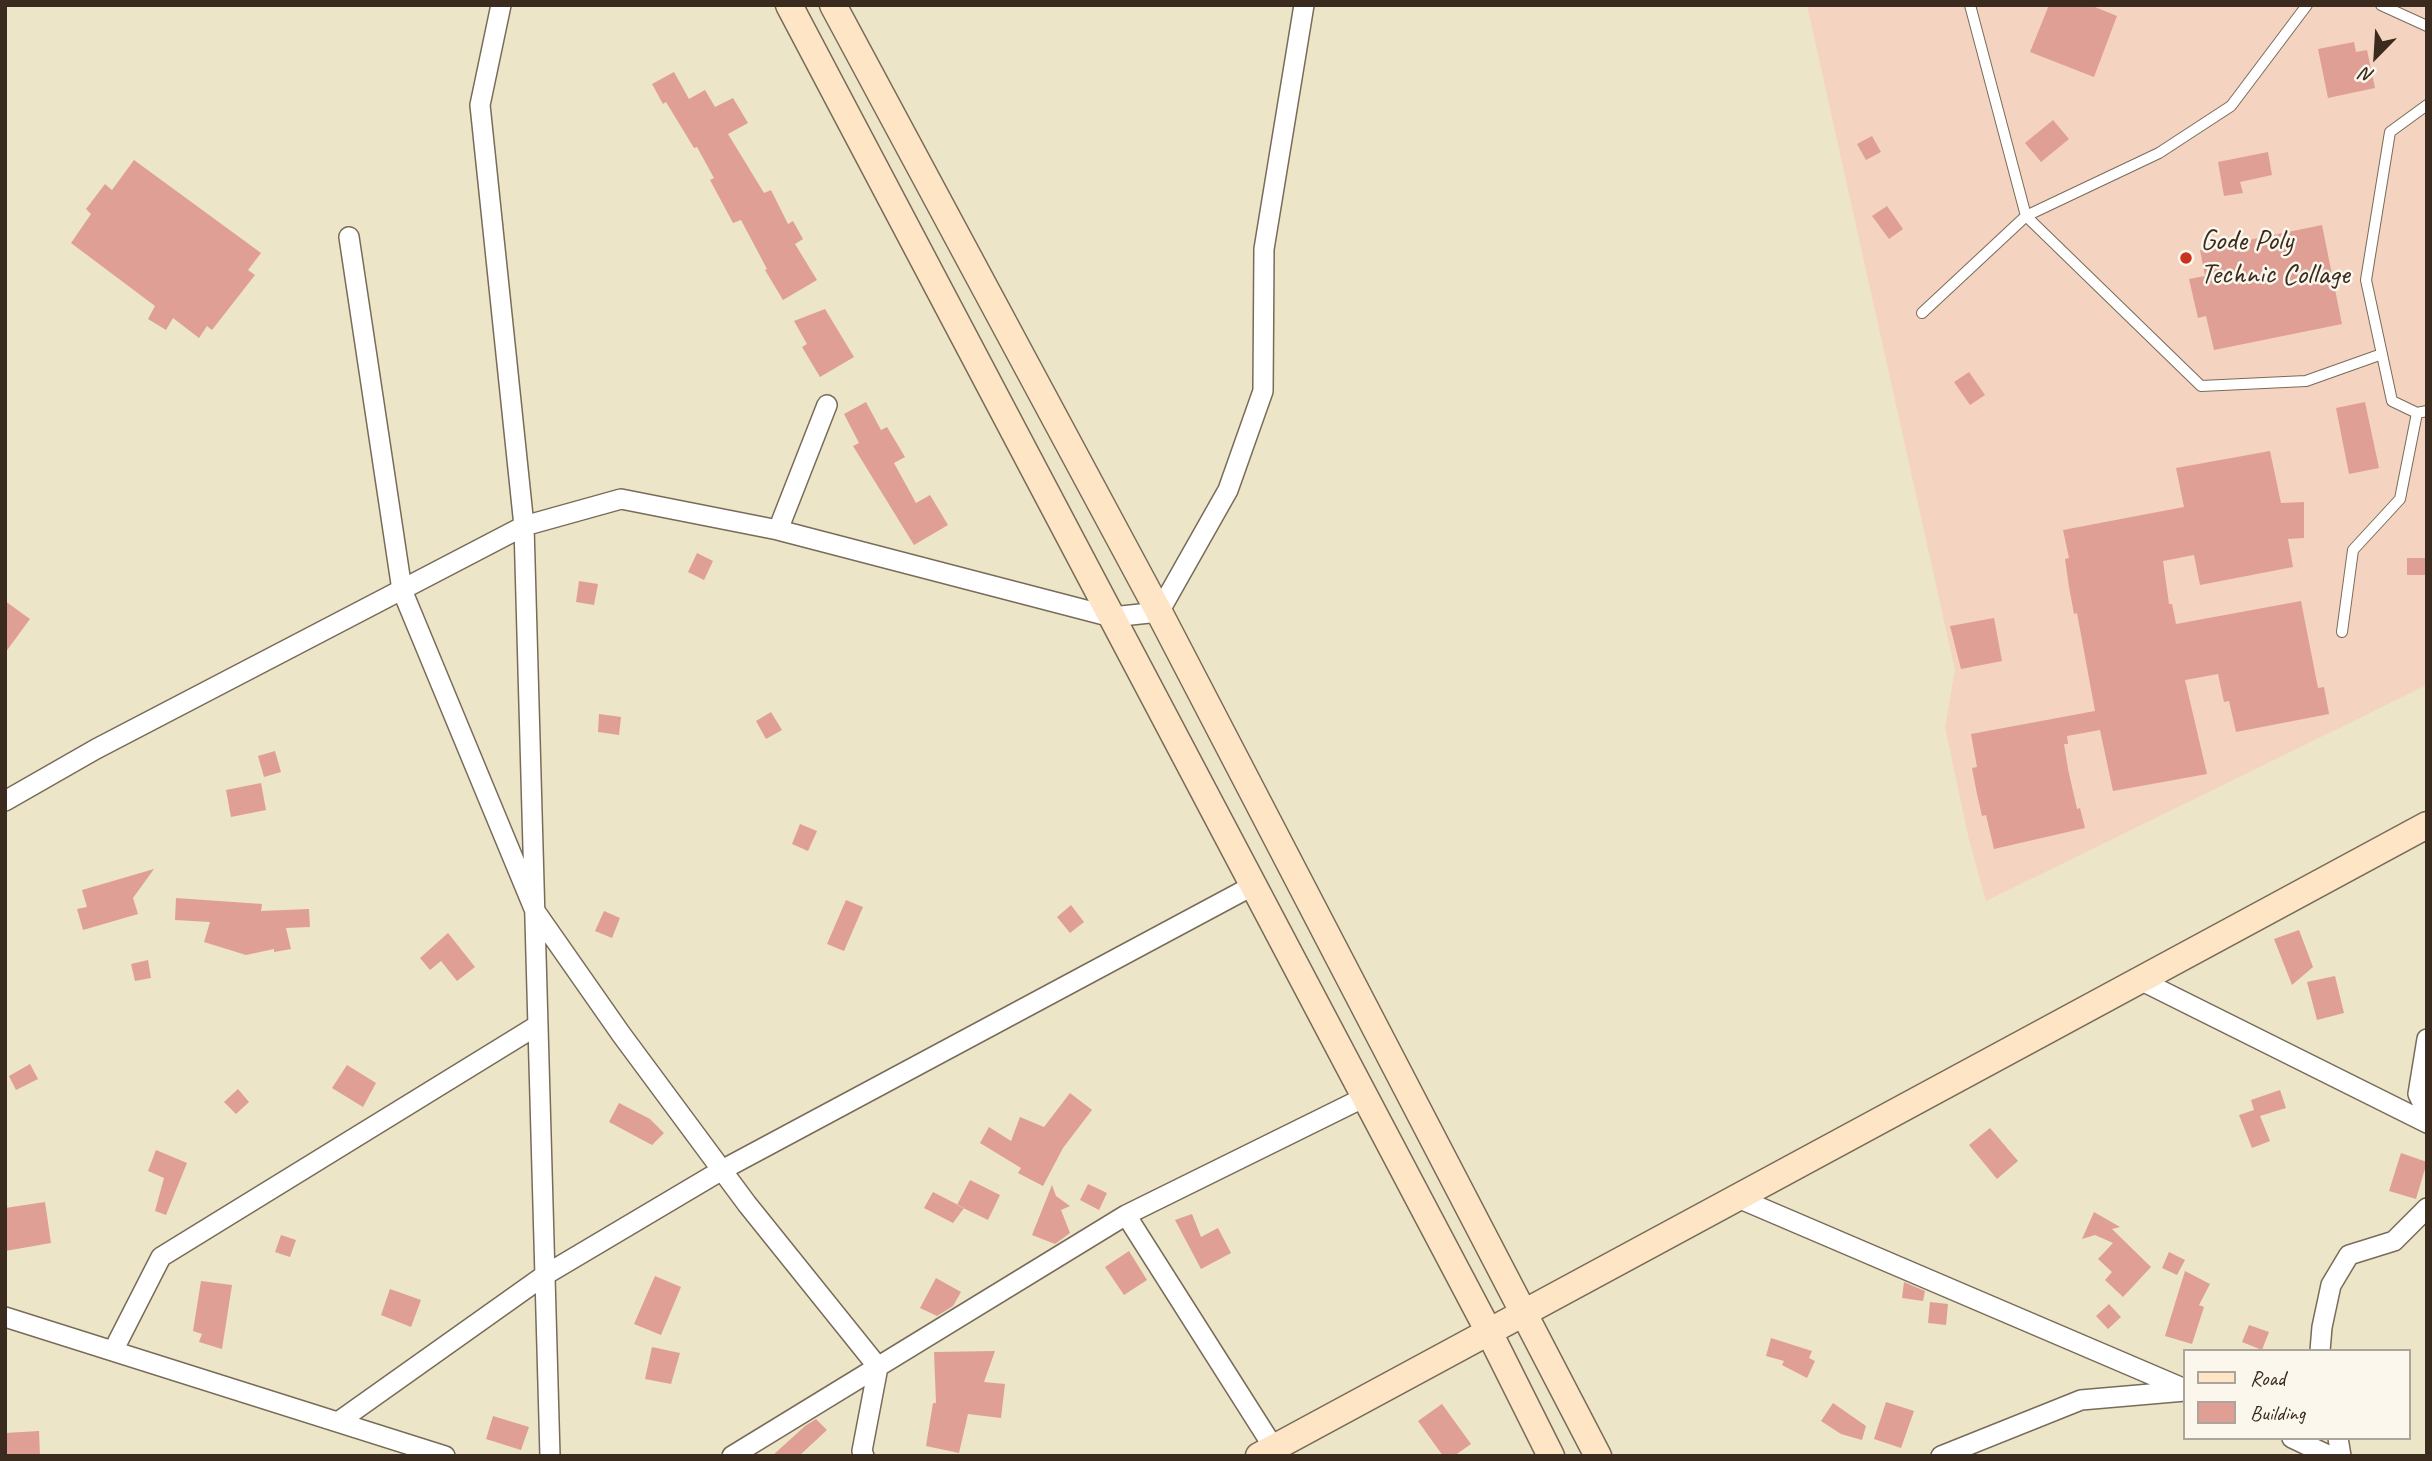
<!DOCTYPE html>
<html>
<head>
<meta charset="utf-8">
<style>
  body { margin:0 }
  #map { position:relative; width:2432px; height:1461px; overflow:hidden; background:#ece5c7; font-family:Caveat,sans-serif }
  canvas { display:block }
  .frame { position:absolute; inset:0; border:7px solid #3b2a1e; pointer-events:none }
  .legend { position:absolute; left:2183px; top:1349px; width:228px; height:91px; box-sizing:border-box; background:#fbf7ec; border:2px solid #aea59a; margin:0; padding:9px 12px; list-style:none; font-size:21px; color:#3b2a1e }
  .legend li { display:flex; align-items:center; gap:14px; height:35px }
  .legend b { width:35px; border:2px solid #aea59a }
  .north { position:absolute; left:2341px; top:21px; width:70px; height:70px; -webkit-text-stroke:5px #fbf7ec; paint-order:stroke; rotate:204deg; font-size:19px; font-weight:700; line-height:28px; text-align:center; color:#3b2a1e }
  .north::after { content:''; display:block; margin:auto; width:24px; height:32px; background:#3b2a1e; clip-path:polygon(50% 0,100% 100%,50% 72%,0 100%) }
</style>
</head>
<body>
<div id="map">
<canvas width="2432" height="1461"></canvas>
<div class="frame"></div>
<ul class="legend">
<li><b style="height:9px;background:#fde5c5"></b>Road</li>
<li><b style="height:19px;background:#e09f94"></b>Building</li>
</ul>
<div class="north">N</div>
</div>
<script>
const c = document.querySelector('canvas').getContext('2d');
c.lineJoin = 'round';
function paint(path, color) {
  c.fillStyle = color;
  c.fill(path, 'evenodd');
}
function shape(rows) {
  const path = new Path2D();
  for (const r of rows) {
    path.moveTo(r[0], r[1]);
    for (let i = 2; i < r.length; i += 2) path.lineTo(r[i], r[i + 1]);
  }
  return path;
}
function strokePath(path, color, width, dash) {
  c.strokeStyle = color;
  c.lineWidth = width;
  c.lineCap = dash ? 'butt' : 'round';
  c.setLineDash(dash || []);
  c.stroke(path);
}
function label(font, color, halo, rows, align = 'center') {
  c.font = font + ' Caveat,sans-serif';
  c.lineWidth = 5;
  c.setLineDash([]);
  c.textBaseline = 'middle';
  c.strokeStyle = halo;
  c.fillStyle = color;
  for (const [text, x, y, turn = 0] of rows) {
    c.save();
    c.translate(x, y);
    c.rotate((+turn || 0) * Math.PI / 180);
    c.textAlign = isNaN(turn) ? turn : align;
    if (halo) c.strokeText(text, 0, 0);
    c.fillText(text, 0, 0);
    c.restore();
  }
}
paint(shape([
  [1807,5,2427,5,2427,685,1986,901,1969,840,1945,727,1955,670]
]), '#f4d3c0');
paint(shape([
  [2049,5,2090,5,2117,16,2094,77,2030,52],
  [2354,42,2356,52,2367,50,2375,88,2328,98,2318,49],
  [674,72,689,99,705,90,715,107,733,98,748,123,728,134,764,193,771,190,788,224,793,221,803,239,795,244,817,280,783,300,765,270,767,269,741,220,733,223,710,180,714,178,697,147,694,148,666,102,663,104,652,84],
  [2053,120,2069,139,2041,162,2025,143],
  [1872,136,1881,152,1866,160,1857,144],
  [2268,152,2272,175,2240,182,2243,193,2224,196,2218,162],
  [134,160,261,253,248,270,255,275,212,330,207,326,199,338,173,318,166,330,148,319,155,306,71,243,91,214,86,209,105,184,112,190],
  [1887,206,1903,229,1889,239,1872,216],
  [2322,225,2342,324,2214,350,2206,316,2198,318,2189,279,2205,276,2200,250],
  [825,309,854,357,820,377,802,347,807,344,794,321],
  [1969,372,1985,395,1970,405,1954,382],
  [866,402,881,430,887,427,905,457,894,463,916,503,930,495,948,525,914,545,853,446,859,443,844,414],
  [2365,402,2379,468,2349,474,2336,408],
  [2270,451,2281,503,2304,502,2304,538,2288,539,2293,567,2200,585,2194,555,2163,561,2169,604,2172,604,2176,624,2301,601,2318,688,2324,687,2329,714,2236,732,2229,701,2224,702,2218,674,2185,680,2207,774,2113,791,2100,730,2067,736,2068,744,2064,744,2068,769,2077,809,2080,808,2085,828,1994,849,1986,815,1982,816,1977,794,1972,768,1977,767,1971,734,2095,711,2077,613,2074,614,2069,587,2065,559,2069,558,2063,530,2184,507,2176,468],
  [697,553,713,561,704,580,688,572],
  [2407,558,2427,558,2427,575,2407,575],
  [579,581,598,584,594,605,576,602],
  [5,601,30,619,5,653],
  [1994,618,2002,661,1961,669,1950,626],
  [771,712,782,730,766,739,756,721],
  [599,714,621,717,619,735,598,732],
  [275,751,281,772,264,777,258,756],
  [261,783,266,810,231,817,226,790],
  [800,824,817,831,808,851,792,844],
  [154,869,133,898,138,914,83,930,77,909,87,907,82,890],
  [176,898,262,904,261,911,309,909,310,927,286,928,291,949,274,952,274,949,246,955,204,942,210,922,175,920],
  [846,900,863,907,844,951,827,944],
  [1071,905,1084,922,1070,933,1057,917],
  [604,911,620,918,612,938,595,931],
  [2299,930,2313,967,2292,985,2274,939],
  [448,933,475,967,457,981,441,961,430,970,420,958],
  [148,960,151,978,135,981,131,964],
  [2335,976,2344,1013,2317,1020,2307,982],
  [30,1064,38,1079,16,1090,9,1076],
  [347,1065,376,1083,363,1107,332,1088],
  [238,1089,249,1102,236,1114,224,1102],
  [2280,1090,2286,1108,2260,1116,2270,1141,2252,1148,2239,1115,2254,1110,2251,1100],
  [1070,1093,1092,1110,1063,1148,1043,1186,1018,1173,1021,1168,980,1143,989,1127,1011,1141,1020,1117,1044,1127],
  [619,1103,650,1119,664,1133,652,1145,609,1122],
  [1990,1128,2018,1161,1997,1179,1969,1145],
  [156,1150,187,1163,166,1215,155,1211,164,1178,148,1171],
  [2401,1153,2427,1162,2416,1199,2389,1191],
  [970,1180,1000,1195,988,1220,957,1205],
  [1088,1184,1107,1193,1099,1210,1080,1200],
  [1052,1185,1056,1196,1070,1206,1061,1210,1070,1233,1055,1244,1032,1235],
  [933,1192,964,1208,953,1223,924,1208],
  [45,1202,51,1243,5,1251,5,1208],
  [2094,1212,2120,1227,2112,1229,2151,1267,2123,1297,2105,1280,2112,1272,2098,1259,2113,1243,2095,1235,2082,1239],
  [1192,1214,1201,1237,1218,1228,1231,1253,1201,1269,1175,1220],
  [281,1235,296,1240,290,1257,275,1252],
  [1129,1251,1147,1280,1124,1295,1105,1267],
  [2169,1252,2185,1260,2177,1275,2162,1268],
  [2185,1271,2210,1284,2199,1305,2204,1307,2192,1344,2165,1336],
  [655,1276,681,1287,661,1335,634,1324],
  [936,1278,961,1292,953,1306,937,1316,920,1308],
  [201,1281,232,1285,222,1349,199,1342,202,1334,193,1331],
  [1904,1282,1925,1291,1923,1301,1902,1298],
  [390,1289,421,1300,411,1327,381,1315],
  [1930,1302,1948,1304,1946,1325,1928,1323],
  [2109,1304,2121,1317,2108,1329,2096,1316],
  [2249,1325,2269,1332,2262,1350,2242,1342],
  [1771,1338,1812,1351,1809,1358,1815,1361,1807,1378,1782,1365,1784,1361,1766,1356],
  [652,1347,680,1353,671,1384,645,1379],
  [995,1351,984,1382,1005,1384,1001,1418,968,1414,959,1453,926,1446,933,1403,936,1403,934,1352],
  [1886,1402,1914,1411,1901,1448,1874,1439],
  [1833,1403,1866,1426,1862,1440,1841,1434,1821,1421],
  [1442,1404,1471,1444,1454,1456,1443,1456,1418,1421],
  [493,1416,529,1427,521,1450,486,1439],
  [816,1419,827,1430,799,1456,772,1456,805,1426],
  [39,1431,40,1456,5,1456,5,1433]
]), '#e09f94');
const lane = shape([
  [1970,5,2026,216,2201,386,2306,381,2382,354],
  [2381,5,2427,26],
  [2427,105,2390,132,2366,280,2392,401,2417,413,2427,411],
  [1922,313,2026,216,2159,153,2231,106,2307,5],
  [2342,632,2353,550,2400,499,2417,413]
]);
const street = shape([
  [501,5,480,105,524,526,550,1456],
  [349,237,402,590,535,911,621,1034,747,1204,878,1367,862,1451,864,1456],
  [778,530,827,405],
  [5,801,96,749,524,526,621,499,778,530,1112,617,1159,612,1228,490,1263,391,1264,249,1304,5],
  [2140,980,2427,1123],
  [2427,1039,2418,1094,2427,1112],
  [1738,1198,2185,1389],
  [1126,1215,1365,1097],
  [5,1317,445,1456],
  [113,1351,161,1257,538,1025],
  [2320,1351,2322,1327,2331,1285,2349,1255,2394,1241,2427,1208],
  [338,1422,545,1275,722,1170,1254,885],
  [2292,1438,2330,1456],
  [2338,1438,2341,1456],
  [732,1456,1126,1215,1279,1456],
  [1941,1456,2081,1400,2185,1391]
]);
const secondary = shape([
  [789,5,1489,1332,1551,1456],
  [833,5,1159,612,1598,1456],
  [1259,1456,2427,825]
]);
strokePath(lane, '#796b59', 12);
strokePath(street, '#796b59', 22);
strokePath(secondary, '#796b59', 29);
strokePath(lane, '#fff', 10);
strokePath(street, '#fff', 19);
strokePath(secondary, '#fde5c5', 26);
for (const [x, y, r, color] of [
  [2186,258,7,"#c8321e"]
]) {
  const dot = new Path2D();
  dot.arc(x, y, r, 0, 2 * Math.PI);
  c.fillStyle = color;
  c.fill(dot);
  strokePath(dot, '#fbf7ec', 2.5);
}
label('30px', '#3b2a1e', '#fbf7ec', [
  ["Gode Poly",2200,241],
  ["Technic Collage",2200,275]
], 'left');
</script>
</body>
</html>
